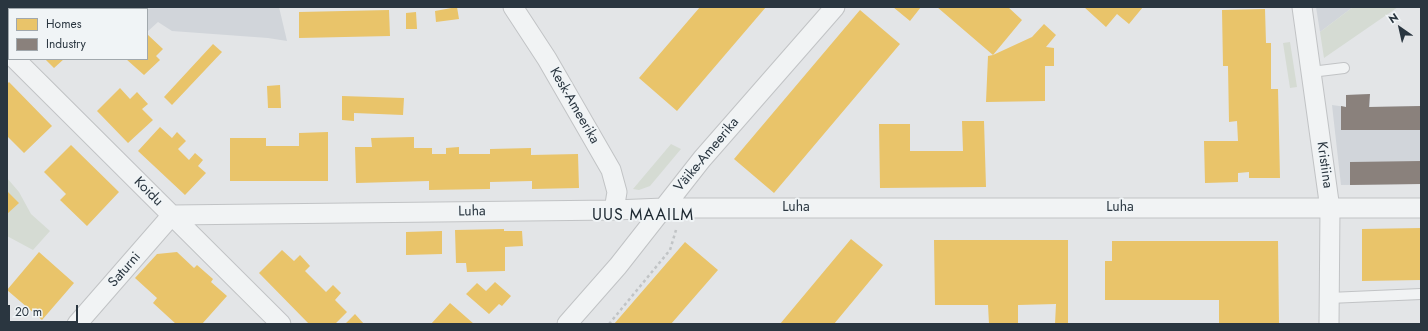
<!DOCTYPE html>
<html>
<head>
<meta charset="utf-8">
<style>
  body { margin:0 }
  #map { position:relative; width:1428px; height:331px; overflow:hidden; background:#e3e5e7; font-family:Jost,sans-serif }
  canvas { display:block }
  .frame { position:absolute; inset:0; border:8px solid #2a3640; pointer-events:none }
  .legend { position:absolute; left:8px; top:8px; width:140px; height:52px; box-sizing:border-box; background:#f0f4f6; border:1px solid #a1a8ad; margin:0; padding:5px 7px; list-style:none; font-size:12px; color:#2a3640 }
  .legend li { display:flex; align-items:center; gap:8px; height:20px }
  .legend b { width:20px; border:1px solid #a1a8ad }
  .north { position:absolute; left:1380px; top:8px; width:40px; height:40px; -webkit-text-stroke:3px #f0f4f6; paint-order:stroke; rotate:326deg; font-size:11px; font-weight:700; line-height:16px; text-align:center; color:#2a3640 }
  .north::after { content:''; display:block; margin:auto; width:14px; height:18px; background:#2a3640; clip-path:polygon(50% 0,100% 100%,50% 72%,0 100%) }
  .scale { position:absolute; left:8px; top:305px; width:70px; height:18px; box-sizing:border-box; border:2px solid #2a3640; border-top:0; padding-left:5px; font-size:12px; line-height:14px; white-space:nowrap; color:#2a3640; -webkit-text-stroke:3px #f0f4f6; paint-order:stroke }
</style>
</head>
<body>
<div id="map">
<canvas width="1428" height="331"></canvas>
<div class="frame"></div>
<ul class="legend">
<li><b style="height:11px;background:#e9c46a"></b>Homes</li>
<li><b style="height:11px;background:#8a817c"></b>Industry</li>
</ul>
<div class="north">N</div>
<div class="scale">20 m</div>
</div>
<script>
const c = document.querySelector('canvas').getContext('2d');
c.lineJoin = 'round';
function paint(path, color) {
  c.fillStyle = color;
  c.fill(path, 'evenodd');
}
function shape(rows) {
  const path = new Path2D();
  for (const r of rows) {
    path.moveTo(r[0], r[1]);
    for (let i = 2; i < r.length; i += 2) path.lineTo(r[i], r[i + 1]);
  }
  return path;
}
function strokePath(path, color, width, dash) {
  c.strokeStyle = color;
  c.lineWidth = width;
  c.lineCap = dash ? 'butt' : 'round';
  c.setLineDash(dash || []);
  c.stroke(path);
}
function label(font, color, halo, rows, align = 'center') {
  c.font = font + ' Jost,sans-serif';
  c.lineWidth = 4;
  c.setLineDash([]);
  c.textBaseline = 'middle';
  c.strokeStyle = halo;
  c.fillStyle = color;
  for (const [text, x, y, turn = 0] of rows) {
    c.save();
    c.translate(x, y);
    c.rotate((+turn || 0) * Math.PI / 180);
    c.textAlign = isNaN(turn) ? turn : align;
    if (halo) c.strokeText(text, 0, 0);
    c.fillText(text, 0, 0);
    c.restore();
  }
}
paint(shape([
  [126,7,279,7,287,41,268,38,172,31,158,22,147,32,147,9,127,9],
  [1316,7,1353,7,1320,32],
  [1370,94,1370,107,1421,106,1421,184,1341,185,1332,105,1346,107,1346,95]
]), '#d1d5da');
paint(shape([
  [1353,7,1398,7,1324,58,1320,32],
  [1290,42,1297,87,1290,88,1283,43],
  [671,144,681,149,650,186,639,190,633,189],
  [7,178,19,192,31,214,50,231,33,250,7,236]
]), '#d5dbd3');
paint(shape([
  [457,7,459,19,436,22,435,11],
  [700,7,766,7,677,111,639,78],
  [893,7,921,7,910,21],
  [937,7,1008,7,1022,20,993,55,1032,37,1044,24,1056,35,1046,47,1054,48,1054,66,1045,66,1045,101,986,102,988,56,993,55],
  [1084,7,1143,7,1129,24,1117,14,1106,27],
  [1265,9,1266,43,1271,43,1271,89,1278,89,1280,178,1249,178,1249,172,1238,173,1238,182,1205,183,1204,141,1238,141,1237,121,1229,122,1228,66,1223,66,1222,10],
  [389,10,390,36,299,38,299,12],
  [860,10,900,44,774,193,734,159],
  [416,12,417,29,406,29,406,13],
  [147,34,163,49,156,56,160,60,144,75,126,59,147,59],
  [213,44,222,52,172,105,164,97],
  [45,59,64,59,54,68],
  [9,82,52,126,24,153,7,136,7,84],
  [280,85,281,108,268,108,267,86],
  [120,88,130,99,137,92,148,104,142,109,153,120,128,143,97,111],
  [342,96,404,98,403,115,354,113,354,121,342,120],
  [962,121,984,121,986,187,880,188,879,124,910,124,910,151,963,151],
  [160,127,172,138,177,132,186,141,178,149,189,160,195,153,203,160,198,166,206,173,185,195,138,151],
  [328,132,328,181,230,181,230,138,266,138,266,146,299,146,299,133],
  [414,137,414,148,432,148,432,154,446,154,446,148,459,147,459,154,490,154,490,149,531,148,531,155,578,154,579,188,532,189,532,181,490,182,490,189,429,190,429,181,356,183,355,147,372,147,371,138],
  [71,145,119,192,87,226,60,200,66,194,44,172],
  [7,191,19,203,7,214],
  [1421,228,1421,280,1362,281,1362,229],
  [504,229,504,231,522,231,523,246,505,247,505,271,467,272,466,263,456,263,455,230],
  [442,231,442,254,406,255,406,232],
  [851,239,883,265,834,324,780,324],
  [934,240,1068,240,1068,324,1055,324,1056,304,1018,305,1018,324,989,324,988,305,935,305],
  [1112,241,1278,241,1279,324,1219,324,1219,300,1105,300,1105,261,1112,261],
  [685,242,718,270,671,324,614,324],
  [282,250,294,261,300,255,310,266,305,271,326,292,333,285,341,293,335,300,347,312,335,324,309,324,259,273],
  [39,252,74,283,42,320,7,290],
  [177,252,194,268,197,265,213,279,211,282,227,296,202,324,176,324,153,303,157,298,135,278,157,254],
  [495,282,511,296,502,306,499,304,489,314,466,294,477,283,486,291],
  [450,303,474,324,431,324],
  [355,314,364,324,345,324]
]), '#e9c46a');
paint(shape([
  [1370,94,1369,107,1421,106,1421,130,1341,130,1341,106,1346,107,1346,95],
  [1421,161,1421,184,1350,185,1350,162]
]), '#8a817c');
const service = shape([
  [1311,72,1344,68],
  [1329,298,1421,294]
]);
const minor = shape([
  [513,7,547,59,611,170,617,192,614,210],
  [1302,7,1330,209,1329,324],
  [15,59,281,324],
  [77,324,172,215,614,210,664,208,1421,208],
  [567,324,618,266,702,159,835,7]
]);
strokePath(service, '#c1c3c5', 12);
strokePath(minor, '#c1c3c5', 21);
strokePath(shape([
  [609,324,670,250,676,230]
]), '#c1c4c6', 2.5, [3, 3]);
strokePath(service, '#f1f3f4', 10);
strokePath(minor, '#f1f3f4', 19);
label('14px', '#2a3640', '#f0f4f6', [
  ["Kesk-Ameerika",574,106,60],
  ["Väike-Ameerika",707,155,-50],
  ["Kristiina",1324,165,82],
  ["Koidu",148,192,45],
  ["Luha",796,208],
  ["Luha",1120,208],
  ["Luha",472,212,-1],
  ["Saturni",125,270,-49]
]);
c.letterSpacing = '1px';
label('16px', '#1c2730', '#f0f4f6', [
  ["UUS MAAILM",643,216]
]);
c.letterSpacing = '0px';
</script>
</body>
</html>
